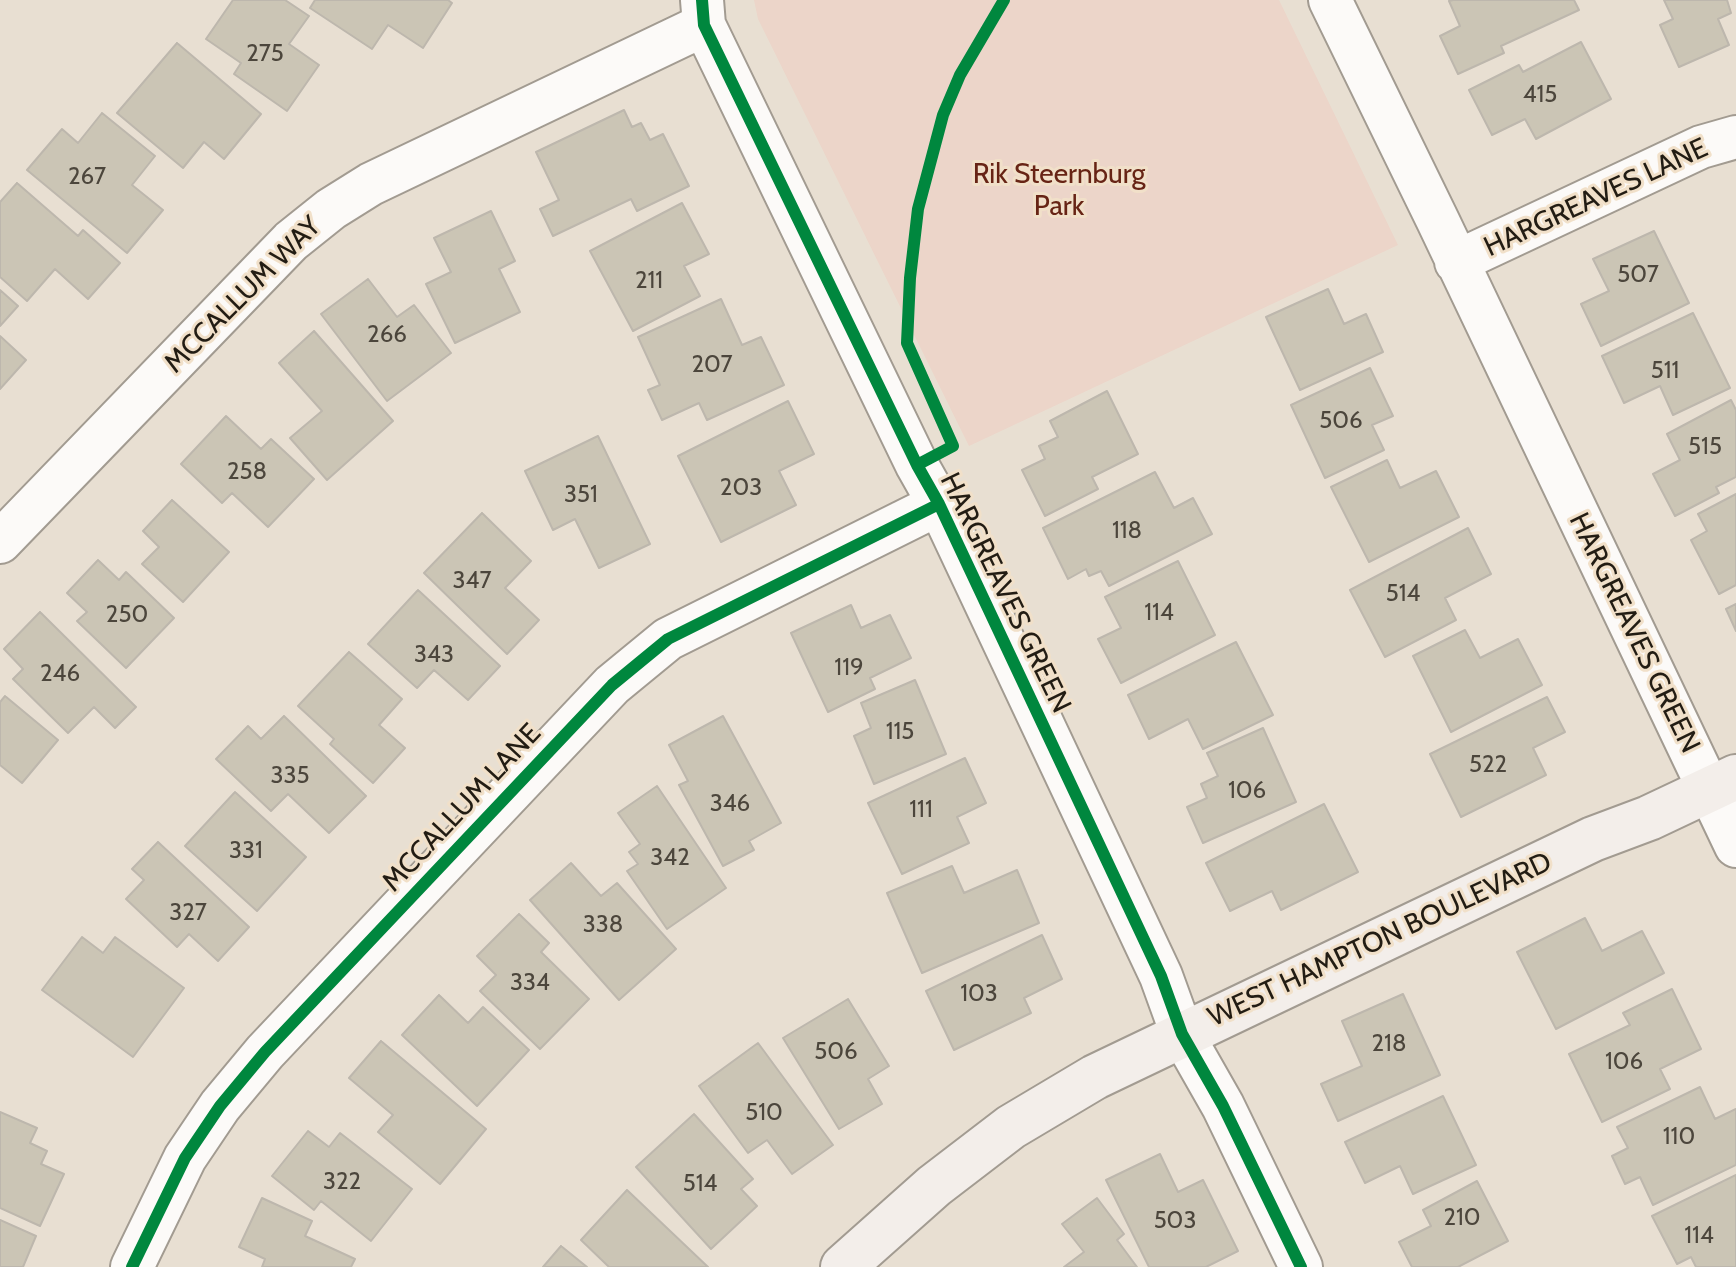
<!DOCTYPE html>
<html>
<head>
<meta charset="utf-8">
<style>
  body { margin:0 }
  canvas { display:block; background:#e8dfd2 }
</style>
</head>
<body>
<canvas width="1736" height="1267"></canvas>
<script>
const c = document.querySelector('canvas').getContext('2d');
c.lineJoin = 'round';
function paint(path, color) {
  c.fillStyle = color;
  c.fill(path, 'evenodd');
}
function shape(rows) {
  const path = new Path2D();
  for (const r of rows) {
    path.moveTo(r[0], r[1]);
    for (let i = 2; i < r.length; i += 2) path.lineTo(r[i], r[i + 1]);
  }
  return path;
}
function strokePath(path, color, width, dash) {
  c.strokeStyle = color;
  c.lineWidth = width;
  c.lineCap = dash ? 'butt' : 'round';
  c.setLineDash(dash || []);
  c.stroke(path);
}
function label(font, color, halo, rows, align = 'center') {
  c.font = font + ' Cabin,sans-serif';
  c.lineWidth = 6;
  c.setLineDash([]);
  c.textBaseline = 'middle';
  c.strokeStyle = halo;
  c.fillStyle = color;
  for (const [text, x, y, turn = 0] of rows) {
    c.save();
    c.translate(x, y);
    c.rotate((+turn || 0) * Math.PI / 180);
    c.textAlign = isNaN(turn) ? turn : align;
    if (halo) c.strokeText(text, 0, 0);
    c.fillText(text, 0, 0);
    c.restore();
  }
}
paint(shape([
  [754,0,1279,0,1398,245,969,446,758,19]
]), '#ecd5c9');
const building = shape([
  [233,0,285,0,309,16,289,44,319,65,287,111,234,74,241,63,206,39,233,0],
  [315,0,448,0,452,3,423,48,388,25,372,49,310,8,315,0],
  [1453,0,1574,0,1579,10,1501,46,1504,53,1458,74,1440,36,1460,26,1449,1,1453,0],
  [1664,0,1727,0,1731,13,1718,19,1729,45,1679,67,1660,25,1673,19,1664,0],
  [1581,42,1611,99,1536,139,1525,119,1492,135,1469,90,1519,65,1523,72,1581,42],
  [177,43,261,114,224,159,204,142,183,168,117,113,177,43],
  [624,110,632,127,641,123,650,140,663,134,689,186,637,211,631,199,553,236,540,209,559,200,536,152,624,110],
  [102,113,155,156,132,185,163,210,127,253,27,170,62,129,78,143,102,113],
  [17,183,78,236,83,230,120,263,88,299,55,269,27,301,0,277,0,202,17,183],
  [682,203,709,254,684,266,700,296,633,331,590,251,682,203],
  [491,211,515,261,499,269,520,312,455,343,426,284,451,272,434,238,491,211],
  [1654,231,1689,303,1601,346,1581,304,1609,291,1593,259,1654,231],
  [368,279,397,317,414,305,451,353,387,401,321,314,368,279],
  [1328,289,1344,324,1366,314,1383,352,1300,390,1266,317,1328,289],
  [0,290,18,306,0,326,0,290],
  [721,299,742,345,761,337,784,385,707,420,699,403,662,420,648,390,660,385,638,337,721,299],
  [1693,313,1730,388,1673,415,1660,386,1624,403,1602,356,1693,313],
  [314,331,393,421,327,480,290,438,322,411,279,363,314,331],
  [0,336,26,360,0,389,0,336],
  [1370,368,1393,416,1372,425,1384,450,1325,478,1291,405,1370,368],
  [1107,391,1138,454,1092,477,1098,489,1045,516,1022,470,1045,459,1039,446,1058,437,1050,421,1107,391],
  [1731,400,1736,410,1736,477,1716,487,1719,493,1675,516,1653,474,1680,460,1667,434,1731,400],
  [788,401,814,454,779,471,796,505,721,542,678,456,788,401],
  [226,416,261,449,271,439,314,479,268,527,232,493,222,503,181,464,226,416],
  [598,436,650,544,599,568,575,519,553,530,525,471,598,436],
  [1387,460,1400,488,1436,471,1459,517,1369,562,1331,487,1387,460],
  [1155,472,1174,508,1193,498,1212,534,1109,586,1101,571,1089,576,1086,569,1068,579,1043,528,1155,472],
  [1736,494,1736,585,1719,594,1691,540,1707,531,1698,514,1736,494],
  [172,500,229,552,183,602,142,564,159,547,143,531,172,500],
  [482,513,531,561,505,588,539,620,507,654,424,573,482,513],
  [1468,528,1491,574,1445,598,1456,620,1385,657,1350,590,1468,528],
  [98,560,119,580,126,572,174,618,126,668,77,621,87,612,67,593,98,560],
  [1178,561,1215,635,1121,683,1098,639,1121,628,1105,597,1178,561],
  [418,590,500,666,468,700,434,670,417,688,368,644,418,590],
  [1736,604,1736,631,1726,609,1736,604],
  [851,605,861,628,890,615,911,658,870,678,875,689,828,712,791,633,851,605],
  [40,612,136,707,115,728,94,707,68,733,13,679,23,669,4,649,40,612],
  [1465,630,1480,658,1518,639,1542,685,1451,732,1413,656,1465,630],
  [1236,642,1273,715,1203,749,1188,719,1149,739,1128,695,1236,642],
  [349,652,402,699,379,725,405,748,373,783,330,744,334,739,298,706,349,652],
  [915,680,946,754,874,784,854,736,871,728,861,703,915,680],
  [5,696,58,740,22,783,0,765,0,702,5,696],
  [1547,697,1565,732,1533,748,1546,775,1461,817,1430,754,1547,697],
  [284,716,366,796,329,833,288,794,271,811,216,759,248,726,261,739,284,716],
  [723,716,781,823,749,841,754,850,723,866,679,785,688,781,669,745,723,716],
  [1263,728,1296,802,1203,843,1187,807,1207,798,1201,784,1218,776,1207,753,1263,728],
  [965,758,986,803,957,817,969,843,902,874,868,803,965,758],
  [657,786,726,888,667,929,627,871,638,864,629,852,640,844,618,813,657,786],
  [235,792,306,857,257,911,185,846,235,792],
  [1324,804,1358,872,1281,910,1272,891,1230,911,1206,863,1324,804],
  [158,842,249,927,218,961,189,934,177,947,126,899,144,880,132,869,158,842],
  [571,863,601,896,617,883,676,949,619,1000,530,900,571,863],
  [952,866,964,893,1017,870,1039,923,922,973,887,893,952,866],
  [519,914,549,943,541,952,589,999,540,1049,480,991,496,975,477,956,519,914],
  [1585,918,1602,951,1642,931,1664,973,1556,1029,1517,952,1585,918],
  [1042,935,1062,979,1024,998,1031,1013,954,1050,926,991,1042,935],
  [82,937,103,953,115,937,184,988,133,1057,42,990,82,937],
  [1672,989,1701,1049,1660,1069,1670,1089,1602,1122,1569,1054,1630,1025,1623,1013,1672,989],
  [1403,994,1440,1075,1338,1121,1321,1084,1362,1066,1342,1021,1403,994],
  [439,995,468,1023,483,1007,529,1050,477,1106,402,1035,439,995],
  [848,999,889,1066,868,1079,882,1104,839,1129,783,1038,848,999],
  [381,1041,486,1129,440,1184,378,1132,393,1115,349,1078,381,1041],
  [758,1043,833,1145,792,1174,767,1140,748,1153,699,1086,758,1043],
  [1700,1087,1715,1119,1736,1109,1736,1165,1653,1205,1640,1177,1625,1184,1612,1156,1628,1148,1617,1127,1700,1087],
  [1443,1096,1476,1165,1413,1194,1400,1166,1365,1183,1345,1142,1443,1096],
  [0,1112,37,1128,30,1143,47,1151,41,1164,64,1174,40,1226,0,1208,0,1112],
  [694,1114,753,1179,741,1189,757,1206,711,1249,636,1167,694,1114],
  [308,1131,329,1147,340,1133,412,1189,371,1241,321,1201,314,1210,272,1176,308,1131],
  [1160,1154,1178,1192,1203,1180,1238,1251,1206,1267,1149,1267,1106,1180,1160,1154],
  [1736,1175,1736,1267,1696,1267,1691,1257,1677,1264,1652,1216,1736,1175],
  [1477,1181,1508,1241,1458,1267,1412,1267,1399,1242,1431,1226,1423,1210,1477,1181],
  [627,1190,708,1267,609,1267,581,1240,627,1190],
  [262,1198,312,1221,305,1236,355,1259,351,1267,262,1267,265,1259,239,1247,262,1198],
  [1097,1198,1124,1234,1117,1240,1137,1267,1064,1267,1084,1252,1062,1224,1097,1198],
  [0,1220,36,1236,23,1267,0,1267,0,1220],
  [561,1246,587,1267,543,1267,561,1246]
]);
paint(building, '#cbc5b5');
strokePath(building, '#bdb7ad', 2);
const street = shape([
  [702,0,704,25,917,465,939,504,1161,976,1182,1034,1223,1106,1301,1267],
  [1330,0,1438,221,1736,846],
  [1456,262,1701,147,1736,137],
  [0,542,291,241,331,209,371,184,704,25],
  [132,1267,185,1158,220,1106,265,1052,612,685,668,639,939,504]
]);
const secondary = shape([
  [843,1267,934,1186,1011,1127,1095,1077,1593,839,1649,818,1736,777]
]);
strokePath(street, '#a29b91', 46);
strokePath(secondary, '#a29b91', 48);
strokePath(street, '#fcfaf8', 42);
strokePath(secondary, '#f3eeea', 44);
strokePath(shape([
  [702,0,704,25,917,465,939,504,1161,976,1182,1034,1223,1106,1301,1267],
  [917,465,953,446,907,343,910,278,918,209,943,115,960,75,1004,0],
  [132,1267,185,1158,220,1106,265,1052,612,685,668,639,939,504]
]), '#00873e', 12);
label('24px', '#4c463c', null, [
  ["275",265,54],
  ["415",1540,95],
  ["267",87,177],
  ["507",1638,275],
  ["211",649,281],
  ["266",387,335],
  ["207",712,365],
  ["511",1665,371],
  ["506",1341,421],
  ["515",1705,447],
  ["258",247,472],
  ["203",741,488],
  ["351",581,495],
  ["118",1127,531],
  ["347",472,581],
  ["514",1403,594],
  ["114",1159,613],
  ["250",127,615],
  ["343",434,655],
  ["119",849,668],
  ["246",60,674],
  ["115",900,732],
  ["522",1488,765],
  ["335",290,776],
  ["106",1247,791],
  ["346",730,804],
  ["111",921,810],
  ["331",246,851],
  ["342",670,858],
  ["327",188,913],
  ["338",603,925],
  ["334",530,983],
  ["103",979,994],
  ["218",1389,1044],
  ["506",836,1052],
  ["106",1624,1062],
  ["510",764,1113],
  ["110",1679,1137],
  ["322",342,1182],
  ["514",700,1184],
  ["210",1462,1218],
  ["503",1175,1221],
  ["114",1699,1236]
]);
label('28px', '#672415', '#f1e0c9', [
  ["Rik Steernburg",1059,175],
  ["Park",1059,207]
]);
label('28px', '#221c13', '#f1e0c9', [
  ["HARGREAVES LANE",1596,198,-25],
  ["MCCALLUM WAY",243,295,-45],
  ["HARGREAVES GREEN",1005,593,64],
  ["HARGREAVES GREEN",1634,633,64],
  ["MCCALLUM LANE",462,808,-47],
  ["WEST HAMPTON BOULEVARD",1380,940,-25]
]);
</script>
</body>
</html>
